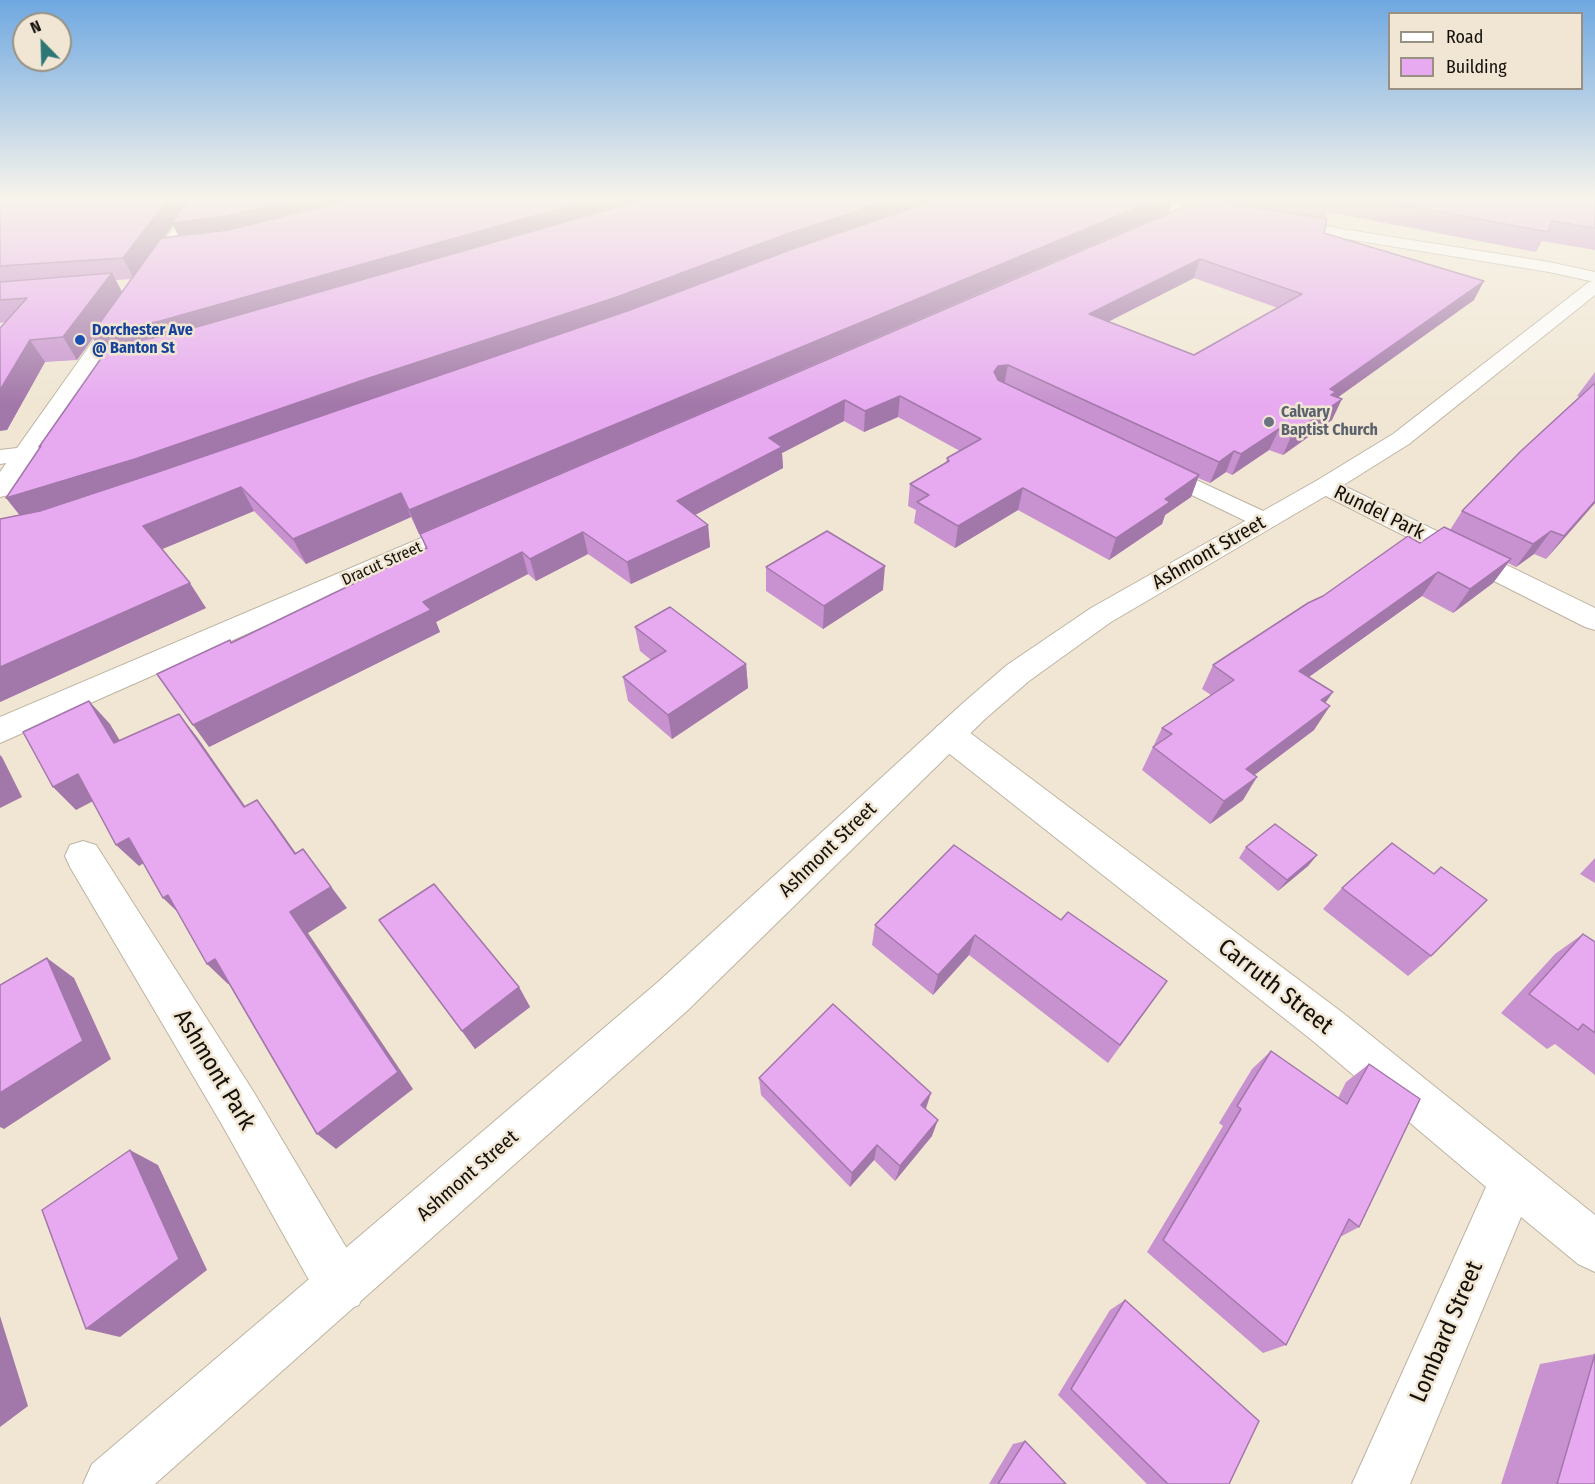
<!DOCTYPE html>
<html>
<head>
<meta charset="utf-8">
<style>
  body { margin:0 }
  #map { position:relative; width:1595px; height:1484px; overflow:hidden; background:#f0e6d3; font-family:"Fira Sans Condensed",sans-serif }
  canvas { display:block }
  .legend { position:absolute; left:1388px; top:12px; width:195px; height:78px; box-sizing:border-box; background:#f0e6d3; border:2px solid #989183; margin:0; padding:8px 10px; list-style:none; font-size:18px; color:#14110b }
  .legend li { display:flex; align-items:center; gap:12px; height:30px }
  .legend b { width:30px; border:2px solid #989183 }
  .north { position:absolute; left:12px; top:12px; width:60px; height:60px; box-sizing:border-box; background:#f0e6d3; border:2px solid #989183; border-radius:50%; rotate:337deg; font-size:16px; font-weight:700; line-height:24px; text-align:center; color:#14110b }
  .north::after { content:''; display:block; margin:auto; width:21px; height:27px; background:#2d7777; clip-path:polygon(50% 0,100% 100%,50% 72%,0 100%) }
</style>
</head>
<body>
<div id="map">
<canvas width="1595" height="1484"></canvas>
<ul class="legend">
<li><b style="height:8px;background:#fff"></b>Road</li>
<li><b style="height:16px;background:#e7aaf1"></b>Building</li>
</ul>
<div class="north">N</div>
</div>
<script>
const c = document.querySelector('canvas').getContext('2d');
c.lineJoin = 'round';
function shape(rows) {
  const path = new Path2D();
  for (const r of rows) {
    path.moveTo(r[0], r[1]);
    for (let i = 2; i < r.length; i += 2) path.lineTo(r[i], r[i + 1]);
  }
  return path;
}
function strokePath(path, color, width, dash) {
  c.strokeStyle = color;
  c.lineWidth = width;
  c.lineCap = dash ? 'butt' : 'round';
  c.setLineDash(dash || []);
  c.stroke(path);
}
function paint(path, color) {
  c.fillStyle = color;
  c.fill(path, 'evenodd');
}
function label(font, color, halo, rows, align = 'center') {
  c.font = font + ' "Fira Sans Condensed",sans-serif';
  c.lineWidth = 5;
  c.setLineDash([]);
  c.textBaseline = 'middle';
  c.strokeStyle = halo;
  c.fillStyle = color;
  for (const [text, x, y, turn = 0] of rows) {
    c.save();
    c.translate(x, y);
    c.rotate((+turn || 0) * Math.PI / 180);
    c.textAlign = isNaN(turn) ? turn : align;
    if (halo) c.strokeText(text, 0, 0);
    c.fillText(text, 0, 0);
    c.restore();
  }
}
const minor = shape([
  [1113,197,1149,197,1223,210,1231,215,1223,220,1120,202,1113,197],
  [1280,219,1549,262,1595,272,1595,282,1549,272,1274,227,1272,224,1274,221,1280,219],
  [25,447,33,449,37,454,33,459,0,464,0,450,25,447],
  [1153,460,1274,516,1278,521,1274,526,1265,529,1256,526,1144,472,1141,467,1144,462,1153,460],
  [1325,479,1334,481,1595,608,1595,630,1585,627,1316,491,1313,486,1316,481,1325,479],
  [466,519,475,521,479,527,475,533,0,743,0,717,466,519],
  [949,723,961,726,1343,1013,1595,1215,1595,1272,1578,1264,1521,1217,1410,1484,1352,1484,1486,1187,1313,1041,937,744,933,735,937,726,949,723],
  [83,841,96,845,253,1091,359,1269,366,1287,359,1305,341,1312,323,1305,221,1123,70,867,65,856,70,845,83,841]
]);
const secondary = shape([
  [1595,281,1595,295,1409,444,1334,491,1111,622,1029,681,985,719,688,1010,155,1484,83,1484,92,1464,658,982,963,703,1007,665,1091,608,1316,481,1393,434,1589,282,1595,281]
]);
const primary = shape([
  [195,197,210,197,9,495,0,497,0,472,195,197]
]);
strokePath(minor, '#bdb4a2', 2);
strokePath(secondary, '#bdb4a2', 2);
strokePath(primary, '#bdb4a2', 2);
paint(minor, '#fff');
paint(secondary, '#fff');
paint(primary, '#fff');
paint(shape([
  [0,197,1595,197,1595,250,1542,241,1536,252,1328,212,1325,218,1324,233,1474,300,1338,397,1332,420,1283,455,1269,450,1232,475,1226,472,1210,483,1198,478,1191,497,1165,515,1162,524,1109,560,1018,510,955,548,914,523,916,510,908,506,910,484,946,463,947,458,960,451,898,417,864,432,844,421,782,453,783,468,695,515,708,525,710,547,631,584,588,554,536,581,528,574,436,622,440,632,209,747,231,643,426,549,420,534,1195,202,1173,198,1169,212,419,534,411,517,306,564,254,511,162,549,206,608,0,702,0,519,19,515,40,448,39,447,103,356,93,338,77,360,45,362,7,430,5,322,0,323],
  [173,225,179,236,164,238],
  [1194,278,1278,308,1194,355,1108,322],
  [131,279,122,292,116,280],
  [1595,372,1595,503,1546,559,1534,554,1516,567,1508,563,1493,583,1453,613,1422,596,1309,677,1333,692,1325,703,1314,730,1254,775,1243,800,1210,824,1142,770,1162,728,1211,695,1202,689,1213,665,1323,596,1420,543,1450,530,1462,511,1580,397,1577,396],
  [766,567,883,590,823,629,766,591],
  [635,627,746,664,748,688,672,739,628,701,623,677,651,660,640,651],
  [954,845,1153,1001,1108,1063,969,955,933,995,872,945,875,925],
  [1246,847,1317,855,1308,866,1278,891,1239,858],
  [1595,858,1595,883,1580,874],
  [1342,888,1431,956,1408,976,1323,909],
  [379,920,519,987,530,1007,475,1049],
  [1583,934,1595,942,1595,1075,1555,1044,1547,1049,1501,1013,1555,954],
  [1271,1051,1338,1098,1346,1082,1369,1064,1359,1227,1340,1237,1286,1345,1263,1353,1147,1252,1223,1126,1219,1123,1252,1069],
  [759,1078,931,1093,926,1109,932,1136,895,1181,874,1160,850,1187,761,1095],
  [1125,1300,1229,1484,1147,1484,1058,1395,1110,1310],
  [1595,1354,1595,1484,1501,1484,1540,1364],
  [1025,1441,1066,1484,989,1484,1013,1444]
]), '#c792cf');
paint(shape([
  [170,197,390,197,182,243,173,225,134,279,123,258],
  [601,197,671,197,104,357,93,338,77,360,63,337,112,273,123,294],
  [898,197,953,197,25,522,6,498],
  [1163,197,1173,197,1169,212,419,534,409,510],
  [1200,259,1194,278,1084,334,1089,314],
  [1484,281,1474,300,1330,403,1342,399,1332,420,1283,455,1292,434,1330,389],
  [30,340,45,362,7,430,0,431,0,390],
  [1008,365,1004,385,994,387,994,372,998,366],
  [900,396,898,417,864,432,865,411],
  [845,400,844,421,782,453,783,468,680,523,677,501,769,438],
  [1279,429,1269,450,1232,475,1241,454],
  [1234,451,1226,472,1210,483,1219,462],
  [1199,475,1191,497,1165,515,1162,524,1109,560,1116,538,1165,499],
  [241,487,254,511,160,550,143,526],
  [1023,488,1018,510,955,548,958,526],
  [401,493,411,517,306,564,293,539],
  [1595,501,1595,503,1546,559,1564,536],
  [708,525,710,547,631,584,627,562],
  [1551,531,1534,554,1516,567,1533,544],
  [583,532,588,554,536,581,530,559],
  [522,552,528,574,436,622,440,632,209,747,193,725,423,602],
  [1511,559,1493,583,1453,613,1470,589],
  [885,566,883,590,823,629,824,606],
  [1438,572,1422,596,1285,694,1299,671],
  [190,583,206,608,0,702,0,667],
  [746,664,748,688,672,739,668,715],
  [1333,692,1317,715,1321,700],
  [89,701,110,724,135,766,114,743],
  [1330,706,1314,730,1232,792,1246,769],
  [179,714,197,737,261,829,244,807],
  [0,755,2,757,22,797,0,808],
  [78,774,101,797,76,810,53,787],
  [1257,777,1243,800,1210,824,1224,801],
  [257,800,274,822,312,876,295,854],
  [129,838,151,859,139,866,116,845],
  [303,849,347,908,308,933,413,1089,336,1149,317,1134,290,912],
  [1317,855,1308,866,1278,891,1287,880],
  [168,895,185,919,163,898],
  [975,935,969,955,933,995,938,975],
  [47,958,74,978,111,1059,4,1129,0,1127,0,1093],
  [215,959,236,979,228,984,207,964],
  [519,987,530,1007,475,1049,462,1031],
  [931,1093,925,1110,921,1105],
  [938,1120,932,1136,895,1181,900,1166],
  [877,1145,874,1160,850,1187,852,1173],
  [130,1150,158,1165,207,1270,120,1337,86,1329],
  [0,1316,28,1406,0,1427]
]), '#a277a9');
const building = shape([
  [0,197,170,197,123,258,0,266,0,197],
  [190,197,305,197,227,216,172,223,190,197],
  [362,197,601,197,160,321,91,335,161,238,228,230,362,197],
  [652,197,898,197,784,235,614,298,366,379,135,459,6,498,41,446,39,447,109,347,172,334,652,197],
  [944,197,1163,197,409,510,401,493,293,539,241,487,143,526,190,583,0,667,0,519,40,511,155,473,630,310,798,247,944,197],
  [1294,197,1333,197,1331,203,1294,197],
  [1361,197,1595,197,1595,228,1552,221,1548,232,1361,197],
  [1202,199,1327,219,1324,233,1484,281,1330,389,1336,392,1331,395,1342,399,1292,434,1279,429,1241,454,1234,451,1219,462,1008,365,998,366,994,372,998,380,1199,475,1165,499,1170,502,1116,538,1023,488,958,526,917,502,929,495,910,484,949,461,947,458,981,439,900,396,865,411,845,400,769,438,782,447,677,501,708,525,627,562,583,532,530,559,522,552,423,602,431,610,193,725,157,674,230,640,231,643,427,548,420,534,1202,199],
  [1200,259,1302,294,1194,355,1089,314,1200,259],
  [112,273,63,337,30,340,0,390,0,328,27,298,0,300,0,282,112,273],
  [1595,383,1595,501,1564,536,1551,531,1533,544,1462,511,1521,451,1595,383],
  [1444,527,1511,559,1470,589,1438,572,1299,671,1333,692,1321,700,1330,706,1246,769,1257,777,1224,801,1153,747,1172,734,1162,728,1234,680,1213,665,1308,603,1323,596,1408,536,1420,543,1444,527],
  [827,531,885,566,824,606,766,567,827,531],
  [670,607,746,664,668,715,623,677,666,651,635,627,670,607],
  [89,701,114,743,179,714,244,807,257,800,295,854,303,849,331,887,290,912,398,1072,317,1134,215,959,207,964,168,895,163,898,129,838,116,845,78,774,53,787,23,732,89,701],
  [1275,824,1317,855,1287,880,1246,847,1275,824],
  [1392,843,1434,874,1441,867,1487,900,1431,956,1342,888,1392,843],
  [954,845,1061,920,1068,912,1167,981,1120,1045,975,935,938,975,875,925,954,845],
  [434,884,519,987,462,1031,379,920,434,884],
  [1583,934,1595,942,1595,1033,1583,1024,1578,1030,1529,994,1583,934],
  [47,958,83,1041,0,1093,0,985,47,958],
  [833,1004,931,1093,921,1105,938,1120,900,1166,877,1145,852,1173,759,1078,833,1004],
  [1271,1051,1347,1104,1369,1064,1420,1099,1359,1227,1349,1219,1286,1345,1163,1240,1241,1109,1237,1106,1271,1051],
  [130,1150,179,1259,86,1329,42,1210,130,1150],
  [1125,1300,1259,1421,1229,1484,1168,1484,1071,1389,1125,1300],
  [1595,1354,1595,1484,1557,1484,1595,1354],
  [1025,1441,1066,1484,998,1484,1025,1441]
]);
paint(building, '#e7aaf1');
strokePath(building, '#a277a9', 1.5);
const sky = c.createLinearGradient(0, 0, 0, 405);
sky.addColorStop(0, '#6fa8e1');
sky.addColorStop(0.49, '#f8f4eb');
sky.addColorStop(1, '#f8f4eb00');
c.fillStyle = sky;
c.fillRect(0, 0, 1595, 405);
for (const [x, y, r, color] of [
  [80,340,6,"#1a4fb4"],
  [1269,422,6,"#6b7280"]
]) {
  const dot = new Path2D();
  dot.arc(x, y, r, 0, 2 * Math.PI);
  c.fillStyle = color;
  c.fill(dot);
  strokePath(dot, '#f0e6d3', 2);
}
label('bold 16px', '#164399', '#f0e6d3', [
  ["Dorchester Ave",92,331],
  ["@ Banton St",92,349]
], 'left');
label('bold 16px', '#5b616d', '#f0e6d3', [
  ["Calvary",1281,413],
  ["Baptist Church",1281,431]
], 'left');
label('16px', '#14110b', '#f0e6d3', [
  ["Dracut Street",382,564,-24]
]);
label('20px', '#14110b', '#f0e6d3', [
  ["Rundel Park",1379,513,26],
  ["Ashmont Street",1209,553,-30],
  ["Ashmont Street",828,850,-44],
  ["Ashmont Street",468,1176,-41]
]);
label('24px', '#14110b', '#f0e6d3', [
  ["Carruth Street",1275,987,38],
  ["Ashmont Park",214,1070,59],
  ["Lombard Street",1447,1332,-67]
]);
</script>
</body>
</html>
